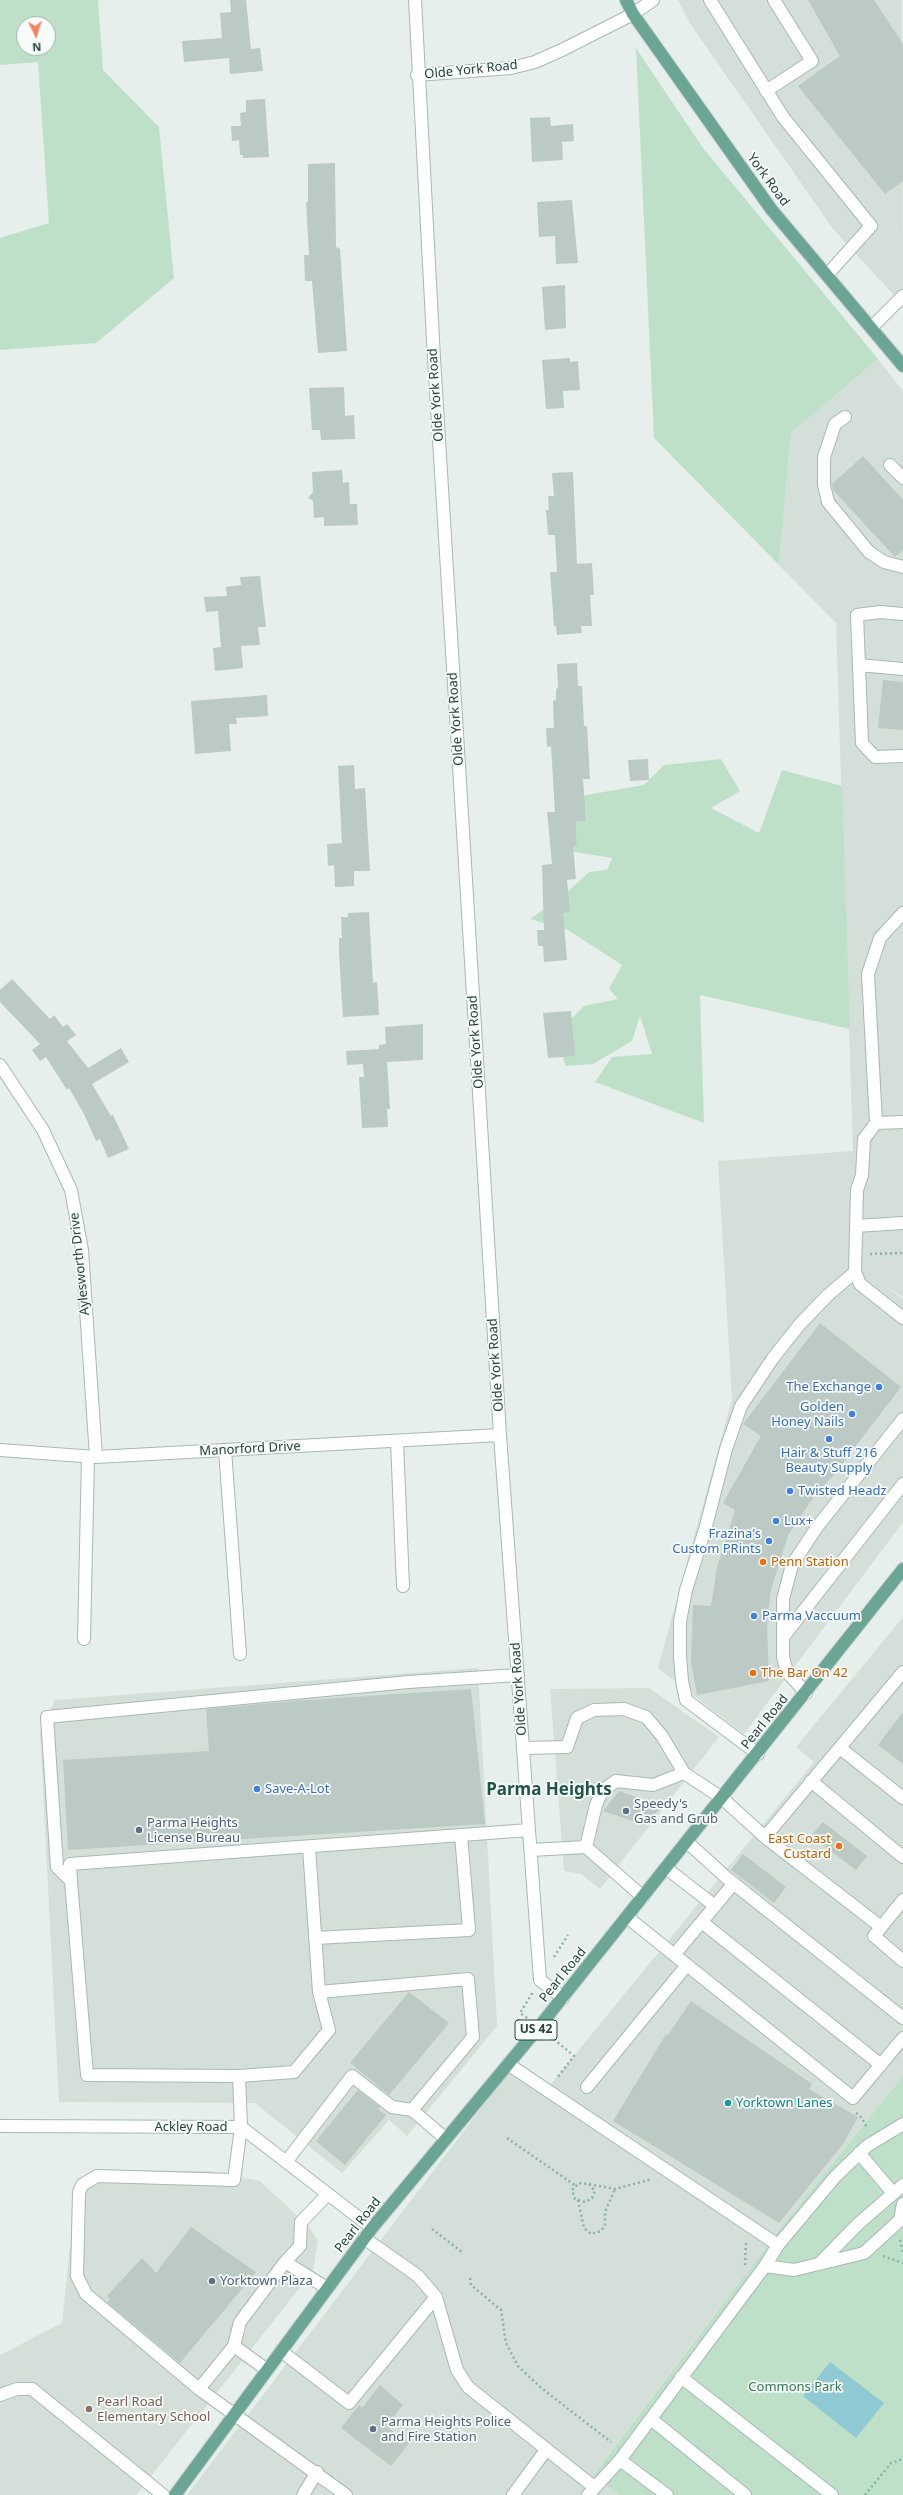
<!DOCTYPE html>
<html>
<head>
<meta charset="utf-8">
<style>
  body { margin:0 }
  #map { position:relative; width:903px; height:2495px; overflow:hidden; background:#e6efeb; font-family:"Noto Sans",sans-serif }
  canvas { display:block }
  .north { position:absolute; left:16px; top:16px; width:40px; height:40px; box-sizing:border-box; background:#f7fbf9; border:1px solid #a3b1ad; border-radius:50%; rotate:176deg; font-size:11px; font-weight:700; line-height:16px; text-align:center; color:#24423a }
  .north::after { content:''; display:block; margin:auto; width:14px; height:18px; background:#f4845f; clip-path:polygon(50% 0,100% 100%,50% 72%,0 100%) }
</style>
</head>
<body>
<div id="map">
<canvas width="903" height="2495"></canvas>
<div class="north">N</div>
</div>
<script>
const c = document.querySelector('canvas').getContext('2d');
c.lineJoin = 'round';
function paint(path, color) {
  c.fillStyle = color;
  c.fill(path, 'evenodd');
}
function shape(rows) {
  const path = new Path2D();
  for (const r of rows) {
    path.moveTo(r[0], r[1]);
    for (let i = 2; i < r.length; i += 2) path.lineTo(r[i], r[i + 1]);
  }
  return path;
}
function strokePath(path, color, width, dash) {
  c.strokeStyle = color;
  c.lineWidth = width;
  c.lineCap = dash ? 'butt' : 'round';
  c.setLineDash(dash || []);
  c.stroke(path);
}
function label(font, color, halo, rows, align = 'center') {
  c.font = font + ' "Noto Sans",sans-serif';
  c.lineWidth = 3.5;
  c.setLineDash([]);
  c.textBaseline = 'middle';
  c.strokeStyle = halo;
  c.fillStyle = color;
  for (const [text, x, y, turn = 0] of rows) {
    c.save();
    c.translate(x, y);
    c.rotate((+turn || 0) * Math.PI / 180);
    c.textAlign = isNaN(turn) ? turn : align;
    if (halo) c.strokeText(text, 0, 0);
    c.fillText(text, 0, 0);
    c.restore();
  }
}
paint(shape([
  [678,0,902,0,903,305,833,229,691,25],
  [878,359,903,391,903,1297,883,1284,903,1299,903,1522,744,1734,658,1668,732,1399,718,1161,853,1151,836,623,779,565,791,433],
  [903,1617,903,2076,782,2226,593,2474,619,2495,187,2495,517,2061,551,2084,814,1762,796,1747],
  [478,1668,497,2026,407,2136,389,2120,342,2173,255,2103,59,2102,40,1731,55,1700],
  [649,1688,719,1737,600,1889,581,1874,564,1871,550,1689],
  [95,2170,209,2171,260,2181,308,2226,318,2240,313,2271,136,2495,0,2495,0,2355,62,2323,77,2179]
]), '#d4dfda');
paint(shape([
  [0,0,98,0,103,70,159,127,174,278,96,343,0,350,0,238,49,223,38,62,0,65],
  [24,24,48,24,48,48,24,48],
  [636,48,703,148,878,359,791,433,779,565,654,438],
  [721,759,740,791,711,808,759,833,782,770,842,786,850,1029,700,995,704,1123,595,1082,612,1057,652,1054,640,1016,632,1041,593,1064,566,1066,554,1036,584,1006,618,999,609,989,622,965,568,930,530,919,565,894,589,872,607,870,612,858,563,850,563,846,577,845,576,822,586,821,585,807,575,797,644,785,664,765],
  [903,2076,903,2495,619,2495,593,2475,782,2226]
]), '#bfe0c8');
paint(shape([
  [830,2362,884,2403,856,2438,803,2396]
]), '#8ec9d4');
paint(shape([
  [230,0,246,0,251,49,260,48,263,71,230,74,229,58,184,62,182,41,222,38,220,13,231,12],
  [808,0,874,0,903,44,903,181,885,194,798,86,840,56],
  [265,99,269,157,243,158,243,155,240,155,239,140,232,141,231,126,241,126,240,113,246,112,246,100],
  [550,117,551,126,573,124,574,141,562,142,563,160,532,162,530,118],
  [335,163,336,247,340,249,347,351,318,353,312,281,305,281,304,255,309,255,306,202,308,202,308,164],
  [572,200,578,263,556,264,555,236,539,237,537,202],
  [565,285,566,328,545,330,542,287],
  [570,358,570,362,578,361,580,390,563,391,564,408,546,409,542,360],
  [344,387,345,416,354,415,355,439,321,440,320,430,312,430,309,388],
  [863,456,903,500,903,550,895,557,833,490,832,484],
  [342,470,343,483,349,482,350,504,357,504,358,525,324,526,324,517,314,518,313,501,308,498,313,492,312,472],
  [573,472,577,564,592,563,594,595,590,595,592,626,581,626,582,633,557,635,556,626,554,626,550,572,557,572,555,535,548,535,546,510,549,510,548,496,554,496,552,473],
  [260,576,266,627,258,627,260,645,241,646,243,668,215,671,213,648,221,647,218,611,206,612,204,597,227,596,226,587,241,585,240,577],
  [577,663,578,686,582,686,584,726,587,726,590,779,583,779,586,821,576,822,577,845,573,846,576,879,567,880,570,912,563,913,567,960,544,962,543,946,538,946,537,930,544,930,542,865,552,864,547,812,555,812,551,746,547,747,546,728,554,728,553,701,556,700,556,689,558,688,557,664],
  [883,680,903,682,903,730,878,728],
  [267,695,268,716,236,718,237,724,229,724,231,751,195,754,191,701],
  [648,759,649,780,630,781,628,760],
  [354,765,355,789,365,788,370,871,354,871,354,886,335,887,334,865,328,866,327,844,342,843,338,766],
  [369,912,373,983,377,982,379,1015,343,1017,339,953,339,938,342,938,341,917,348,917,348,913],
  [12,979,50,1019,54,1015,63,1027,67,1024,76,1035,67,1041,88,1068,121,1048,129,1062,92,1084,111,1116,113,1115,129,1149,108,1158,100,1139,96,1141,84,1114,69,1088,67,1090,46,1057,40,1061,32,1050,40,1044,0,1002,0,990],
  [571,1011,575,1056,548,1058,543,1013],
  [423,1024,423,1060,387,1062,390,1109,387,1109,388,1127,362,1128,359,1077,364,1077,363,1064,347,1065,346,1051,379,1049,379,1045,386,1044,385,1027],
  [820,1323,901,1387,832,1477,818,1491,788,1535,771,1590,767,1623,769,1681,697,1695,691,1663,693,1605,711,1606,717,1567,735,1510,723,1503,761,1436,743,1424],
  [471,1689,485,1824,68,1850,63,1760,209,1751,206,1709,294,1701],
  [903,1712,903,1764,878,1745],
  [619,1791,662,1806,645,1825,603,1811],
  [823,1822,867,1856,856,1870,811,1836],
  [743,1854,786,1887,774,1903,731,1870],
  [409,1992,449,2023,389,2095,350,2063],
  [691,2001,812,2084,809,2089,858,2117,843,2144,779,2223,613,2121,666,2034,668,2035],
  [358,2090,380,2107,378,2109,386,2115,345,2165,316,2141],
  [191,2227,256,2272,180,2363,107,2302,110,2300,107,2296,142,2258,156,2273],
  [380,2385,403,2405,386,2426,409,2443,391,2466,341,2428,359,2405,362,2408]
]), '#bbcac4');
const minor = shape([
  [415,0,434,358,500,1435,529,1830,540,1980,563,1998],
  [710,0,783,117,871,226,827,275],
  [417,75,511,68,535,62,564,49,633,14,653,0],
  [766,91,812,61,774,0],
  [871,328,903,296],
  [845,417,835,424,824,457,824,485,828,502,869,552,884,562,903,567],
  [890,465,903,478],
  [903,614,880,612,857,615,862,743,875,757,903,756],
  [859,665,903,669],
  [903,913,880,938,868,974,876,1123,903,1122],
  [0,1065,43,1130,71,1190,82,1250,96,1457],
  [876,1123,864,1139,862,1175,857,1190,855,1272,860,1284,903,1318],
  [856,1226,903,1223],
  [397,1441,403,1586],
  [0,1450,96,1457,500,1435],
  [225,1450,240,1654],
  [784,1636,903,1484],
  [84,1639,88,1457],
  [806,1693,787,1672,783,1657,783,1599,792,1565,817,1527,903,1419],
  [524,1748,567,1747,577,1718,594,1710,624,1709,646,1717,662,1736,684,1773,722,1798,765,1837,881,1927],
  [840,1748,903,1798],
  [758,1754,686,1700,682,1681,680,1656,680,1621,686,1590,706,1526,726,1449,741,1406,773,1358,800,1324,828,1295,855,1272],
  [811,1781,903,1857],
  [765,1837,903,1672],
  [687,1842,728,1879,903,2018],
  [309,1847,319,1992],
  [586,1847,596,1805,602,1791,616,1781,653,1785,684,1773],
  [531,1850,586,1847,643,1897],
  [666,1868,715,1906],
  [71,1881,70,1864,529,1830],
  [903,1900,874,1936,903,1961],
  [627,1917,853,2098,903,2038],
  [703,1923,881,2065],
  [315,1938,469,1930,461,1835],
  [674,1955,734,1883],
  [508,2064,778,2245,765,2266,620,2460,588,2495],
  [239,2076,87,2075,71,1881,57,1867,47,1717,408,1682,518,1675],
  [587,2087,687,1965],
  [0,2126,241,2127,372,2228],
  [859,2153,893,2193],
  [286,2162,352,2076,392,2107,412,2110],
  [364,2238,418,2276,436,2297,457,2370,468,2387,594,2487],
  [778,2245,835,2177,867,2146,903,2124],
  [285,2262,300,2246,301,2222,328,2194],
  [819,2264,858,2224,903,2185],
  [765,2266,794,2270,864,2253,900,2220,903,2204],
  [327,2288,285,2262,240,2322,234,2346,199,2389,346,2495],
  [234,2346,267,2370],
  [281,2351,349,2403,436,2297],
  [681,2377,832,2495],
  [199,2389,86,2294,77,2276,79,2192,82,2185,97,2176,234,2180,241,2127,239,2076,294,2072,329,2030,319,1992,468,1979,473,2037,412,2110,446,2139],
  [0,2395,17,2389,32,2389,163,2495],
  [651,2419,745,2495],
  [620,2460,667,2495],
  [303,2495,317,2472],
  [513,2495,546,2450]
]);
const major = shape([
  [626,0,633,14,771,209,903,366],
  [175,2495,372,2228,539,2027,903,1569]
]);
strokePath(minor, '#a8b8b2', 14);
strokePath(major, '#c2cac8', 14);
strokePath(shape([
  [870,1254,903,1253],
  [554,1957,568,1935],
  [527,2018,520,2013,533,1992],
  [550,2036,574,2056,557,2078],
  [856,2113,862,2118,867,2128],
  [507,2138,576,2186],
  [589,2184,595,2191,592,2198,585,2202,575,2199,572,2190,579,2183,589,2184,615,2189,652,2179],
  [578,2200,584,2228,591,2234,601,2231,605,2225,605,2212,615,2189],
  [432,2229,462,2252],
  [900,2240,903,2253],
  [883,2256,903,2263],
  [745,2265,746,2242],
  [470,2278,471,2285,501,2310,506,2343,518,2366,540,2387,611,2442],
  [865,2495,891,2463,903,2459]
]), '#86b3a5', 2.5, [2, 3]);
strokePath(minor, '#fff', 12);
strokePath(major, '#6aa596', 12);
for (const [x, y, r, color] of [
  [879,1387,4,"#3f7fe0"],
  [852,1414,4,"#3f7fe0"],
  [829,1439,4,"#3f7fe0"],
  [790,1491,4,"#3f7fe0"],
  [776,1521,4,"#3f7fe0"],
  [769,1541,4,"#3f7fe0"],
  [763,1562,4,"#e8710a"],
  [754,1616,4,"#3f7fe0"],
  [753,1673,4,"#e8710a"],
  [257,1789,4,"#3f7fe0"],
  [626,1811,4,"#5c6f8a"],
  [139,1830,4,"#5c6f8a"],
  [839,1846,4,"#e8710a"],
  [728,2103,4,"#0f9aa8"],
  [212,2281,4,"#5c6f8a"],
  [89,2409,4,"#8d6e63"],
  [373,2429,4,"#5c6f8a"]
]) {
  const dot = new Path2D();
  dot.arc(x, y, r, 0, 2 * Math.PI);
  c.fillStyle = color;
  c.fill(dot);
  strokePath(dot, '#f7fbf9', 1.5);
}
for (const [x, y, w] of [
  [536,2030,42]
]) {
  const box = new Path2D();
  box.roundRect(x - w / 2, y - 10, w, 20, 3);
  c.fillStyle = '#f7fbf9';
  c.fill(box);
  strokePath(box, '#24423a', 1);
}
label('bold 12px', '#24423a', null, [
  ["US 42",536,2030]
]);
label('13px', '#24423a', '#f7fbf9', [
  ["Olde York Road",471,70,-6],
  ["York Road",768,180,54],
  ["Olde York Road",436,395,-94],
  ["Olde York Road",456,719,-94],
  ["Olde York Road",476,1042,-94],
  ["Aylesworth Drive",80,1264,-96],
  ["Olde York Road",496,1365,-94],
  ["Manorford Drive",250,1449,-3],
  ["Olde York Road",519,1689,-94],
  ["Pearl Road",765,1722,-51],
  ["Pearl Road",563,1975,-51],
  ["Ackley Road",191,2127],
  ["Pearl Road",358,2225,-52]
]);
label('13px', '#366cbe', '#f7fbf9', [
  ["The Exchange",871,1387,"right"],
  ["Golden",844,1407,"right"],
  ["Honey Nails",844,1422,"right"],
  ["Hair & Stuff 216",829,1453,"center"],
  ["Beauty Supply",829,1468,"center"],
  ["Twisted Headz",798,1491],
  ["Lux+",784,1521],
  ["Frazina's",761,1534,"right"],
  ["Custom PRints",761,1549,"right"],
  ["Parma Vaccuum",762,1616],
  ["Save-A-Lot",265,1789]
], 'left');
label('13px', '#c56008', '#f7fbf9', [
  ["Penn Station",771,1562],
  ["The Bar On 42",761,1673],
  ["East Coast",831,1839,"right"],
  ["Custard",831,1854,"right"]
], 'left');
label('13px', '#4e5e75', '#f7fbf9', [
  ["Speedy's",634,1804],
  ["Gas and Grub",634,1819],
  ["Parma Heights",147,1823],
  ["License Bureau",147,1838],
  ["Yorktown Plaza",220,2281],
  ["Parma Heights Police",381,2422],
  ["and Fire Station",381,2437]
], 'left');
label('13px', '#0d838f', '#f7fbf9', [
  ["Yorktown Lanes",736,2103]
], 'left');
label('13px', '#2d7a4b', '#f7fbf9', [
  ["Commons Park",795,2387]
]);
label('13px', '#785e54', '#f7fbf9', [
  ["Pearl Road",97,2402],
  ["Elementary School",97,2417]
], 'left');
label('bold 17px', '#1f5548', '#f7fbf9', [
  ["Parma Heights",549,1790]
]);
</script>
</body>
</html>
